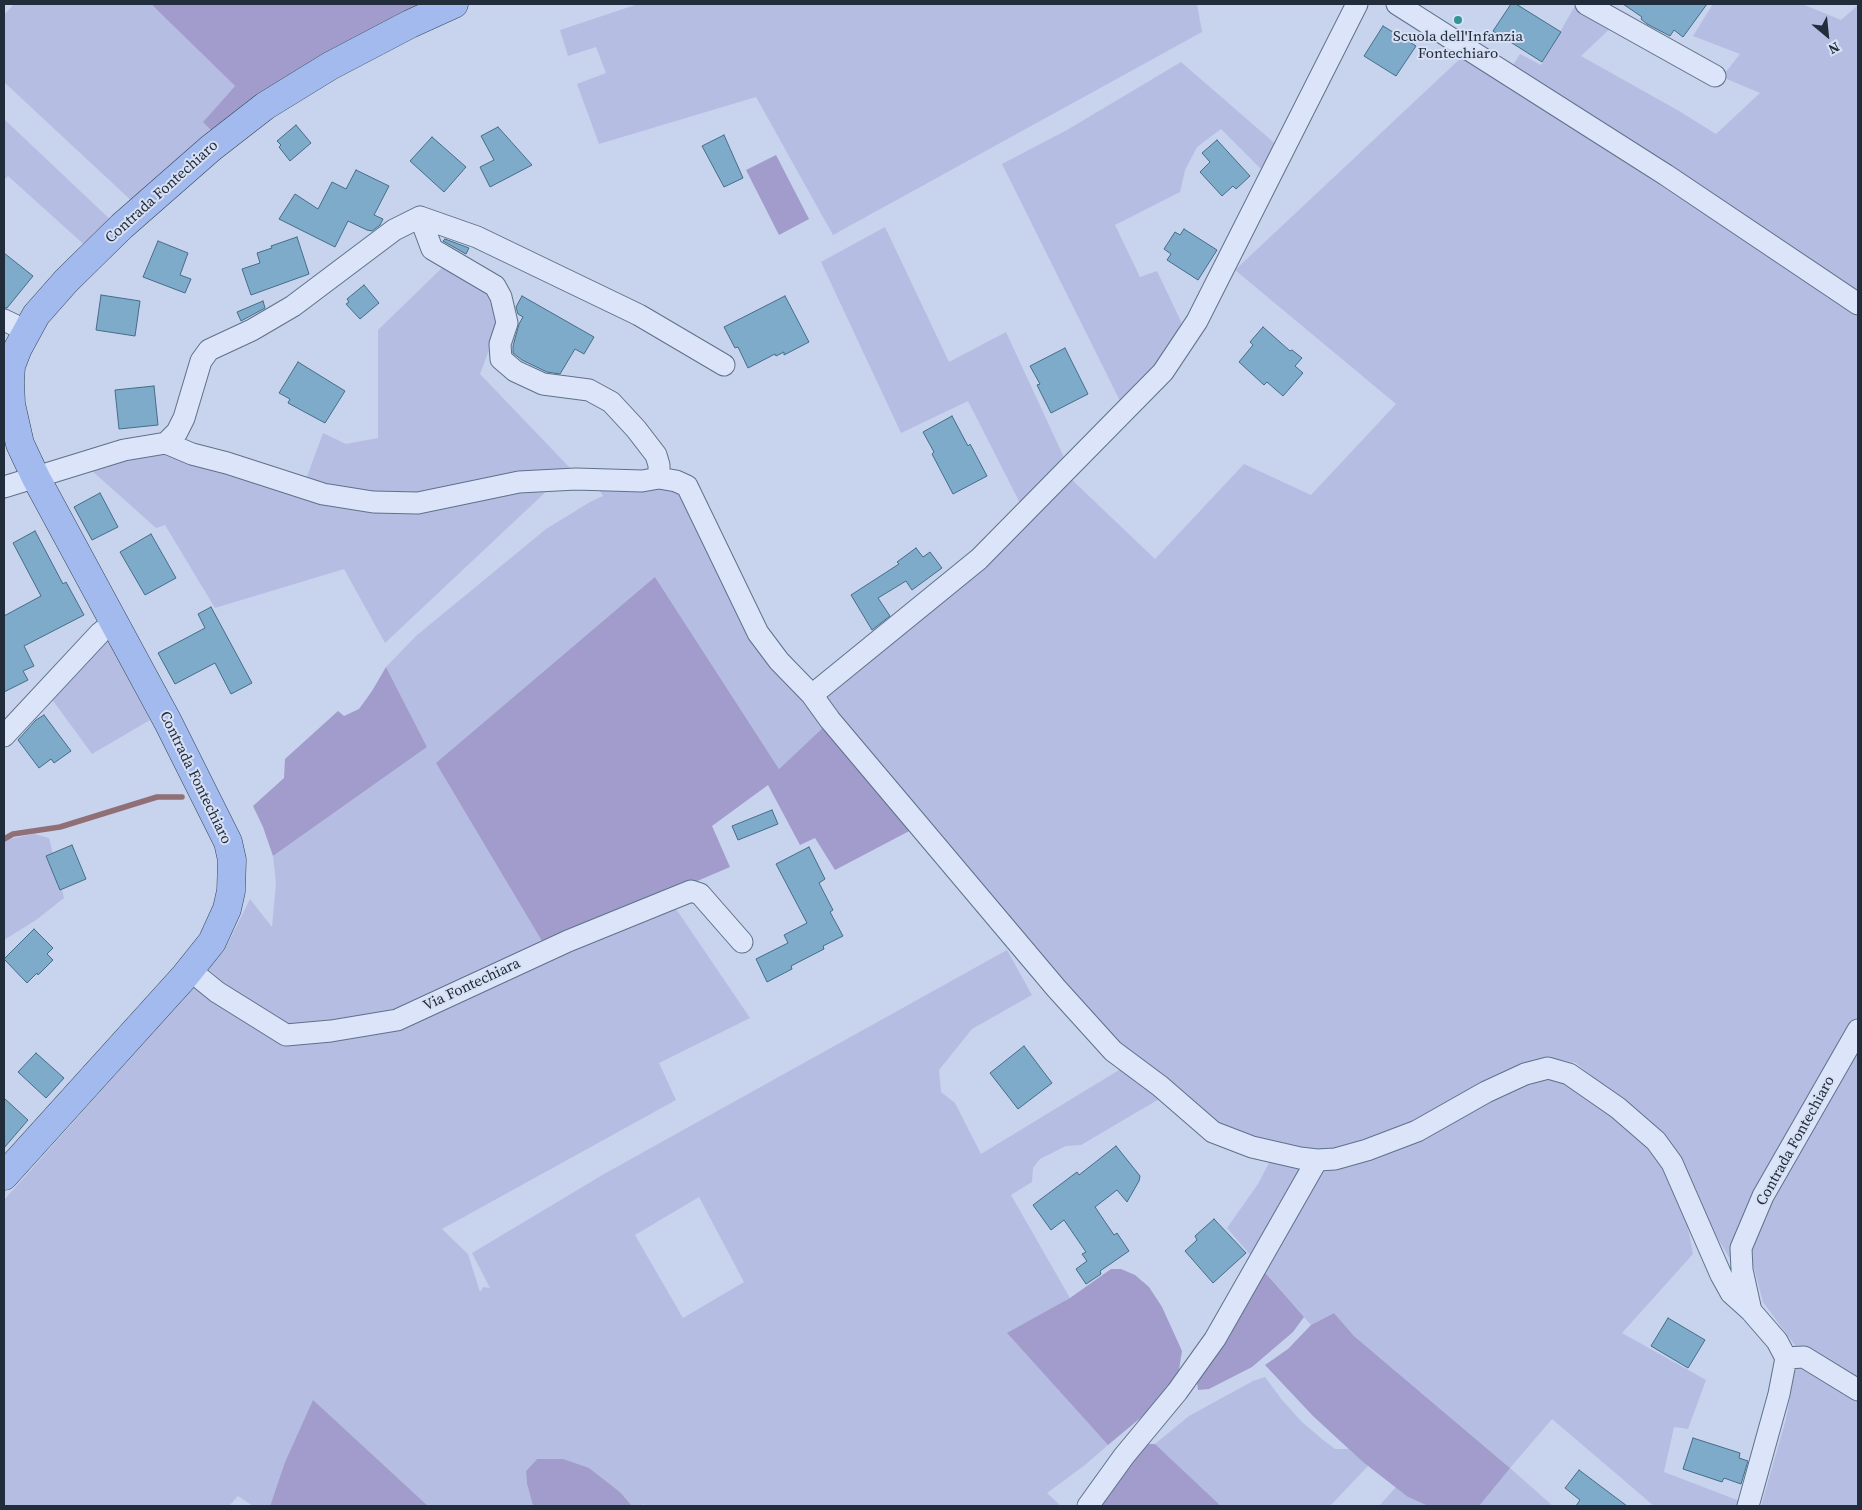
<!DOCTYPE html>
<html>
<head>
<meta charset="utf-8">
<style>
  body { margin:0 }
  #map { position:relative; width:1862px; height:1510px; overflow:hidden; background:#c8d3ed; font-family:"Source Serif 4",serif }
  canvas { display:block }
  .frame { position:absolute; inset:0; border:5px solid #212d3a; pointer-events:none }
  .north { position:absolute; left:1802px; top:10px; width:50px; height:50px; -webkit-text-stroke:4px #d7e0f5; paint-order:stroke; rotate:152deg; font-size:14px; font-weight:700; line-height:20px; text-align:center; color:#212d3a }
  .north::after { content:''; display:block; margin:auto; width:18px; height:22px; background:#212d3a; clip-path:polygon(50% 0,100% 100%,50% 72%,0 100%) }
</style>
</head>
<body>
<div id="map">
<canvas width="1862" height="1510"></canvas>
<div class="frame"></div>
<div class="north">N</div>
</div>
<script>
const c = document.querySelector('canvas').getContext('2d');
c.lineJoin = 'round';
function paint(path, color) {
  c.fillStyle = color;
  c.fill(path, 'evenodd');
}
function shape(rows) {
  const path = new Path2D();
  for (const r of rows) {
    path.moveTo(r[0], r[1]);
    for (let i = 2; i < r.length; i += 2) path.lineTo(r[i], r[i + 1]);
  }
  return path;
}
function strokePath(path, color, width, dash) {
  c.strokeStyle = color;
  c.lineWidth = width;
  c.lineCap = dash ? 'butt' : 'round';
  c.setLineDash(dash || []);
  c.stroke(path);
}
function label(font, color, halo, rows, align = 'center') {
  c.font = font + ' "Source Serif 4",serif';
  c.lineWidth = 4;
  c.setLineDash([]);
  c.textBaseline = 'middle';
  c.strokeStyle = halo;
  c.fillStyle = color;
  for (const [text, x, y, turn = 0] of rows) {
    c.save();
    c.translate(x, y);
    c.rotate((+turn || 0) * Math.PI / 180);
    c.textAlign = isNaN(turn) ? turn : align;
    if (halo) c.strokeText(text, 0, 0);
    c.fillText(text, 0, 0);
    c.restore();
  }
}
paint(shape([
  [14,4,151,4,235,86,204,121,215,134,137,206,4,82,4,15],
  [638,4,1197,4,1202,32,833,235,756,97,599,144,577,84,606,73,596,47,568,56,560,30],
  [1576,4,1615,24,1581,56,1679,111,1716,134,1760,93,1722,77,1740,54,1693,36,1713,4,1802,4,1841,20,1858,5,1858,293,1513,65,1520,54,1541,65],
  [1463,56,1858,315,1858,1022,1786,1147,1738,1272,1710,1226,1663,1136,1576,1063,1547,1057,1520,1067,1420,1124,1371,1142,1305,1155,1217,1128,1118,1043,822,702,989,563,1070,478,1155,559,1244,464,1311,495,1396,404,1235,270],
  [1181,62,1279,147,1264,172,1221,129,1197,147,1185,170,1180,192,1115,225,1140,277,1157,271,1187,334,1123,407,1002,164,1067,130],
  [4,119,115,224,90,250,8,176,4,180],
  [885,227,949,362,1006,332,1067,464,1022,507,968,401,901,433,821,262],
  [444,266,481,289,495,302,496,323,491,345,480,374,572,470,396,497,305,482,323,433,346,444,378,438,378,330],
  [169,450,321,497,551,487,385,643,344,569,215,608,165,525,156,528,90,469],
  [595,483,677,483,755,637,800,699,825,726,779,769,655,577,545,946,432,998,348,1025,284,1027,256,1010,207,968,224,951,250,899,272,927,276,883,273,856,427,747,386,667,416,636,546,529,590,502,603,496],
  [107,638,150,720,92,754,51,698],
  [34,834,49,838,64,898,36,920,4,940,4,840],
  [672,903,750,1018,659,1063,676,1100,442,1229,468,1254,480,1292,483,1287,490,1288,472,1253,604,1174,1007,950,1032,995,972,1029,939,1070,941,1092,955,1103,981,1154,1129,1064,1166,1095,1081,1145,1066,1146,1040,1159,1033,1168,1032,1182,1011,1195,1070,1298,1008,1334,1108,1445,1085,1465,1047,1493,1061,1506,646,1506,643,1504,641,1506,632,1506,621,1493,563,1459,537,1459,526,1471,527,1484,533,1506,428,1506,313,1401,285,1462,270,1506,253,1506,238,1496,229,1506,4,1506,4,1200,197,983,283,1039,397,1023],
  [699,1197,744,1282,683,1318,635,1235],
  [1858,1046,1858,1381,1796,1347,1763,1302,1750,1254,1766,1206],
  [1562,1075,1635,1135,1667,1169,1687,1223,1693,1254,1622,1333,1706,1380,1688,1429,1674,1427,1664,1472,1745,1503,1744,1506,1654,1506,1552,1419,1510,1468,1553,1506,1479,1506,1509,1467,1354,1336,1334,1313,1311,1325,1227,1228,1258,1184,1271,1159,1307,1167,1507,1084],
  [1796,1364,1858,1394,1858,1506,1761,1506,1786,1419],
  [1265,1377,1282,1400,1302,1422,1322,1439,1335,1449,1349,1449,1368,1466,1330,1506,1221,1506,1155,1444,1189,1416,1253,1381],
  [1396,1487,1408,1497,1428,1506,1379,1506]
]), '#b6bde3');
paint(shape([
  [151,4,422,4,215,134,203,122,235,86],
  [776,155,809,219,779,235,746,170],
  [655,577,779,769,828,723,915,828,835,870,815,838,800,845,768,785,712,826,730,867,545,946,436,763],
  [386,667,427,747,273,856,263,827,253,806,284,778,285,759,338,711,344,716,359,709,372,691],
  [1111,1269,1121,1269,1135,1275,1149,1287,1162,1307,1182,1351,1177,1382,1150,1410,1108,1445,1007,1333,1070,1298],
  [1263,1270,1304,1317,1293,1332,1252,1367,1209,1389,1198,1390,1196,1376],
  [1334,1313,1354,1336,1510,1468,1479,1506,1428,1506,1408,1497,1363,1462,1313,1416,1265,1365,1288,1349,1311,1325],
  [313,1400,428,1506,270,1506,285,1462],
  [1143,1444,1155,1444,1221,1506,1099,1506],
  [537,1459,563,1459,589,1468,621,1493,632,1506,533,1506,527,1484,526,1471]
]), '#a19ccb');
strokePath(shape([
  [4,839,13,834,60,827,157,797,182,797]
]), '#906f77', 5.5);
const building = shape([
  [1511,4,1516,4,1561,32,1542,62,1493,31,1511,4],
  [1623,4,1707,4,1683,37,1674,30,1670,36,1647,24,1641,19,1642,17,1623,4],
  [1383,26,1416,46,1396,76,1364,56,1383,26],
  [296,125,311,143,290,161,279,147,281,145,277,141,296,125],
  [498,127,532,165,490,187,480,167,494,160,481,136,498,127],
  [724,135,743,178,724,187,702,146,724,135],
  [432,137,466,167,444,192,410,161,432,137],
  [1217,140,1250,176,1236,189,1233,186,1222,196,1200,172,1210,162,1202,153,1217,140],
  [356,170,389,186,374,215,383,219,380,225,372,231,367,230,348,221,335,247,279,219,295,194,318,209,332,182,346,189,356,170],
  [1184,229,1217,250,1198,280,1167,260,1171,254,1164,249,1175,232,1180,235,1184,229],
  [297,237,309,274,251,295,242,269,260,263,257,253,272,248,271,246,297,237],
  [445,239,469,248,466,254,443,241,445,239],
  [158,241,188,253,180,275,191,279,185,293,143,277,158,241],
  [4,253,33,276,7,308,4,308,4,253],
  [364,285,379,303,360,319,346,304,349,302,347,299,364,285],
  [101,295,140,301,135,336,96,330,101,295],
  [522,296,594,337,584,354,575,349,560,374,547,372,522,360,513,353,513,346,519,324,523,317,518,314,516,307,522,296],
  [785,296,809,342,784,355,784,352,776,356,775,354,748,368,738,347,735,348,724,327,785,296],
  [263,301,265,308,241,321,237,312,263,301],
  [1263,327,1290,351,1292,350,1302,358,1295,366,1303,373,1283,396,1267,382,1264,385,1239,362,1253,345,1250,342,1263,327],
  [1065,348,1088,394,1051,413,1037,385,1040,384,1030,366,1065,348],
  [298,362,345,391,325,423,288,403,290,399,279,393,298,362],
  [154,386,158,425,119,429,115,390,154,386],
  [952,416,968,446,970,444,987,476,953,494,932,454,934,452,923,432,952,416],
  [100,493,118,527,92,540,74,507,100,493],
  [35,531,63,584,66,582,84,615,24,646,34,666,23,671,28,680,4,692,4,616,41,596,13,543,35,531],
  [151,534,176,578,145,595,120,552,151,534],
  [916,548,923,557,930,552,942,568,912,590,906,581,878,598,890,616,872,630,851,595,899,564,897,562,916,548],
  [211,607,252,683,231,694,215,663,175,684,158,653,205,628,198,614,211,607],
  [44,715,71,751,54,763,51,759,39,768,18,740,36,720,44,715],
  [772,810,778,824,738,840,732,826,772,810],
  [72,845,86,879,60,890,46,856,72,845],
  [809,847,825,879,819,883,833,910,830,912,843,936,823,946,824,949,791,966,792,969,767,982,756,959,788,943,784,935,807,923,776,864,809,847],
  [34,929,53,948,47,954,53,960,38,975,37,973,27,983,4,959,34,929],
  [1024,1046,1052,1083,1018,1109,990,1073,1024,1046],
  [36,1053,64,1078,46,1098,18,1072,36,1053],
  [4,1098,28,1120,4,1148,4,1098],
  [1116,1146,1140,1176,1139,1181,1127,1202,1117,1190,1095,1207,1114,1235,1117,1233,1129,1251,1100,1271,1101,1274,1086,1284,1076,1269,1087,1261,1082,1254,1086,1252,1064,1220,1051,1230,1033,1205,1077,1172,1079,1175,1116,1146],
  [1214,1219,1246,1253,1213,1283,1185,1251,1197,1240,1195,1236,1214,1219],
  [1668,1318,1705,1340,1688,1368,1651,1346,1668,1318],
  [1693,1438,1740,1453,1739,1458,1748,1461,1741,1484,1724,1478,1722,1482,1683,1469,1693,1438],
  [1579,1470,1627,1506,1576,1506,1580,1500,1565,1488,1579,1470]
]);
paint(building, '#7fabca');
strokePath(building, '#446d87', 1);
const minor = shape([
  [1397,4,1666,175,1858,304],
  [1586,4,1715,76],
  [420,217,432,249,495,286,501,297,507,323,500,344,501,359,515,371,543,384,589,390,611,402,636,429,656,455,659,465,659,478],
  [4,320,27,331],
  [166,443,192,454,227,463,323,494,373,502,418,503,519,482,576,479,642,481,659,478,676,481,687,486,758,633,779,661,812,695,830,720,1056,988,1113,1051,1160,1086,1213,1132,1252,1147,1300,1158,1317,1160,1335,1159,1367,1150,1417,1131,1486,1092,1525,1074,1548,1068,1569,1074,1618,1108,1656,1141,1672,1163,1721,1275,1731,1293,1751,1311],
  [4,487,124,450,166,443,177,432,184,418,201,361,209,350,252,330,293,306,394,230,420,217,477,237,639,315,724,365],
  [812,695,979,559,1163,372,1197,321,1357,4],
  [4,736,100,633,114,622],
  [190,970,217,992,286,1035,331,1031,397,1020,568,941,691,891,700,894,742,942],
  [1786,1358,1804,1357,1858,1390],
  [1088,1506,1124,1456,1177,1392,1215,1339,1317,1160],
  [1748,1506,1779,1394,1786,1358,1777,1341,1751,1311,1742,1270,1741,1248,1763,1196,1858,1030]
]);
const major = shape([
  [4,1176,184,977,212,942,227,909,231,891,232,860,228,842,168,722,36,478,20,444,11,404,10,382,11,366,18,348,36,315,66,281,122,226,211,148,265,106,330,66,410,24,454,4]
]);
strokePath(minor, '#5d7289', 23);
strokePath(major, '#314557', 29);
strokePath(minor, '#dbe4f8', 21);
strokePath(major, '#a2baee', 28);
for (const [x, y, r, color] of [
  [1458,20,5,"#2f9695"]
]) {
  const dot = new Path2D();
  dot.arc(x, y, r, 0, 2 * Math.PI);
  c.fillStyle = color;
  c.fill(dot);
  strokePath(dot, '#d7e0f5', 2);
}
label('15px', '#212d3a', '#d7e0f5', [
  ["Scuola dell'Infanzia",1458,37],
  ["Fontechiaro",1458,54]
]);
label('15px', '#212d3a', '#d7e0f5', [
  ["Contrada Fontechiaro",162,192,-42],
  ["Contrada Fontechiaro",195,778,64],
  ["Via Fontechiara",472,985,-25],
  ["Contrada Fontechiaro",1796,1141,-61]
]);
</script>
</body>
</html>
